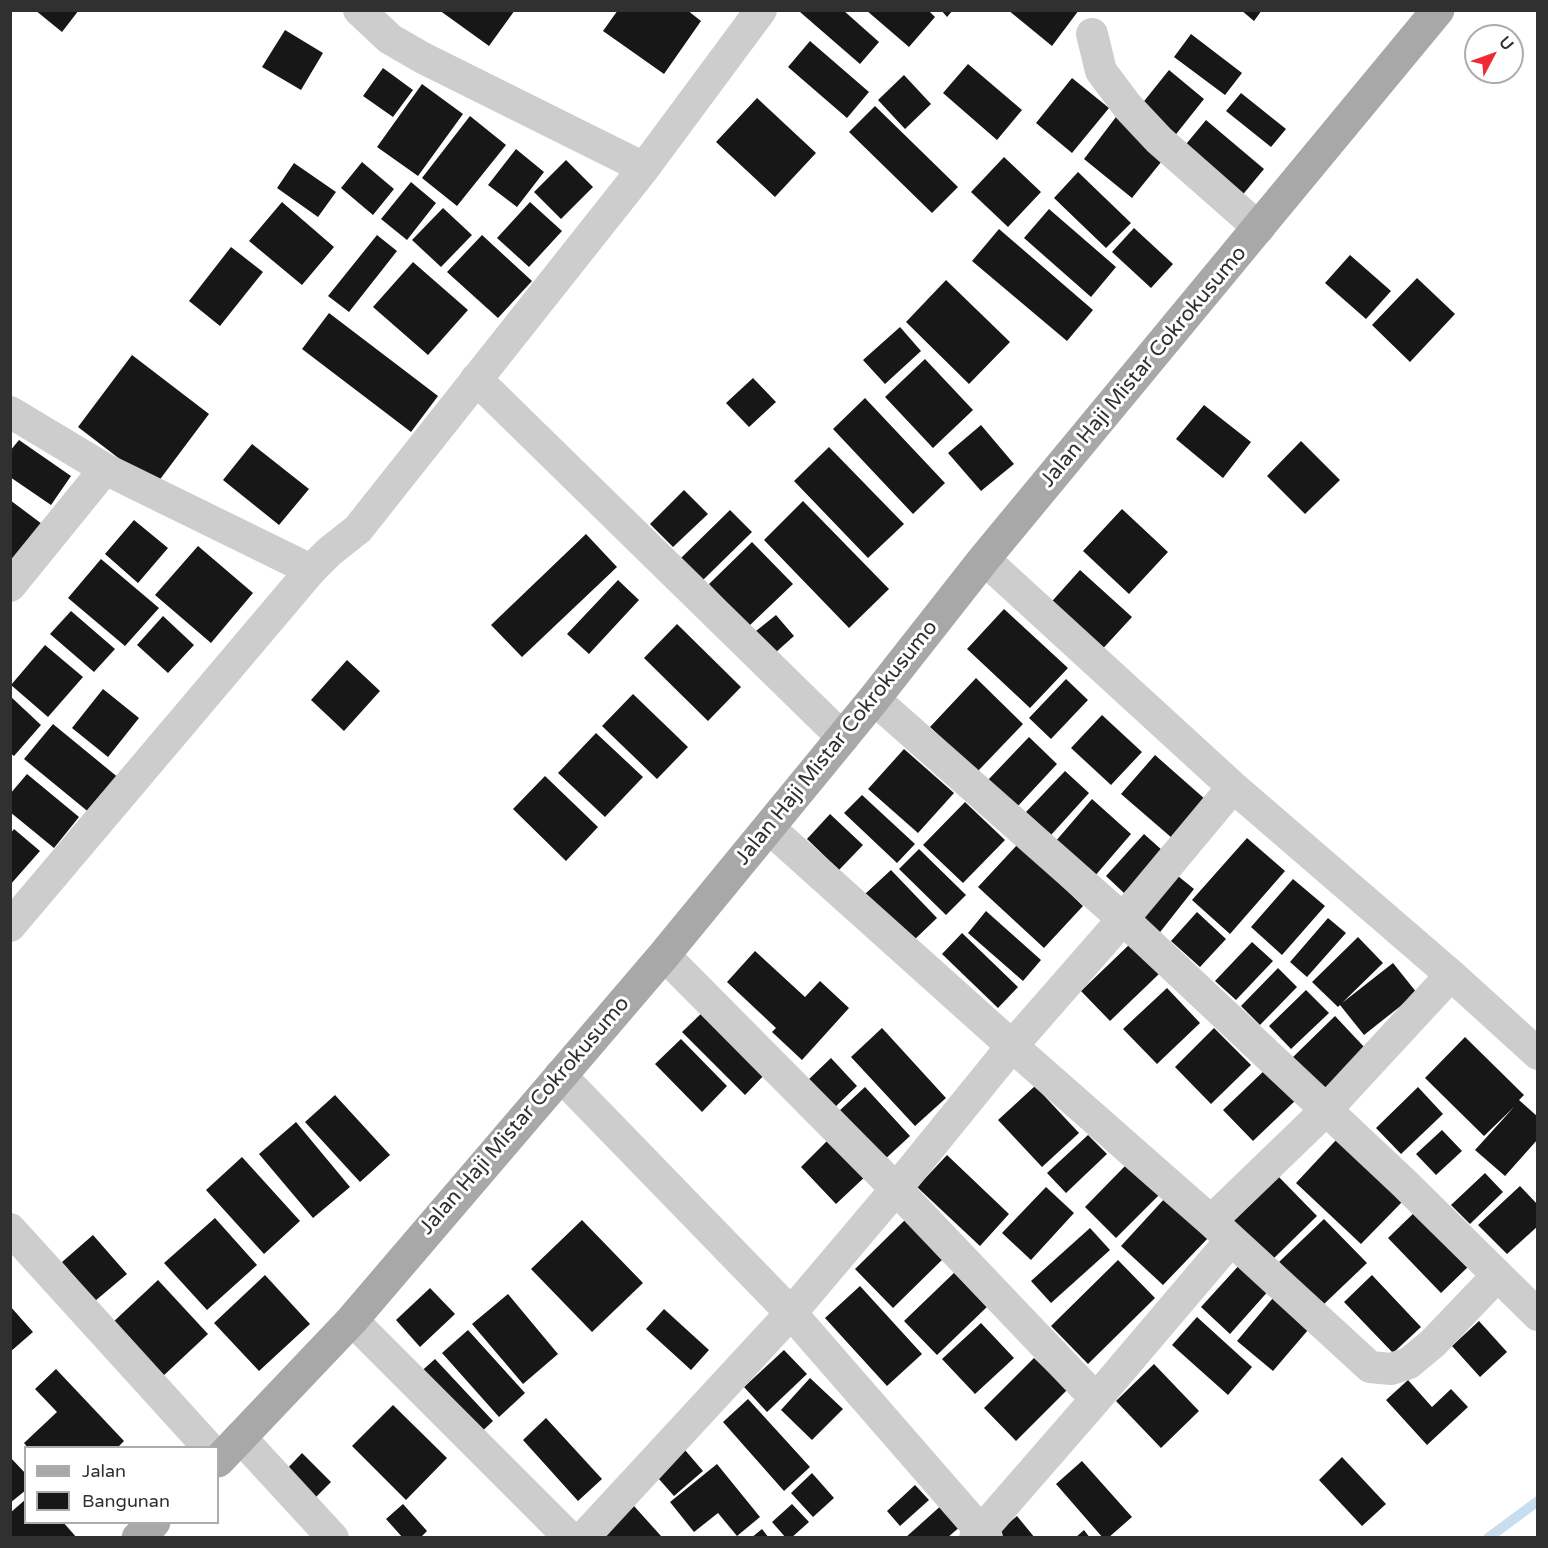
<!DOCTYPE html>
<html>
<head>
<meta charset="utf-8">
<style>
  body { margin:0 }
  #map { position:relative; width:1548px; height:1548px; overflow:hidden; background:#fff; font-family:"Varela Round",sans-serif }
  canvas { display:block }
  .frame { position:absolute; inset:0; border:12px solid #303030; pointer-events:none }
  .legend { position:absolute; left:24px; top:1446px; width:195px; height:78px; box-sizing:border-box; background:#fff; border:2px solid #acacac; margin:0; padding:8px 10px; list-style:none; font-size:18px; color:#303030 }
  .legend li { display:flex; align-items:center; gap:12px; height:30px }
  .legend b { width:30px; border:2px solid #acacac }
  .north { position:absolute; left:1464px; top:24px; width:60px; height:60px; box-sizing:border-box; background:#fff; border:2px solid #acacac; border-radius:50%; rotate:49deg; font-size:16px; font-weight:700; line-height:24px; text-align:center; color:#303030 }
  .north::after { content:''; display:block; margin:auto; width:21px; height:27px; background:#ef2a32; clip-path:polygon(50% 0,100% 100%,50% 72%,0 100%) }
</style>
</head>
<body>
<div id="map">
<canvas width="1548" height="1548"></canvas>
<div class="frame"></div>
<ul class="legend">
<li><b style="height:8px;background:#a8a8a8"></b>Jalan</li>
<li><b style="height:16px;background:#171717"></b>Bangunan</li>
</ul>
<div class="north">U</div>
</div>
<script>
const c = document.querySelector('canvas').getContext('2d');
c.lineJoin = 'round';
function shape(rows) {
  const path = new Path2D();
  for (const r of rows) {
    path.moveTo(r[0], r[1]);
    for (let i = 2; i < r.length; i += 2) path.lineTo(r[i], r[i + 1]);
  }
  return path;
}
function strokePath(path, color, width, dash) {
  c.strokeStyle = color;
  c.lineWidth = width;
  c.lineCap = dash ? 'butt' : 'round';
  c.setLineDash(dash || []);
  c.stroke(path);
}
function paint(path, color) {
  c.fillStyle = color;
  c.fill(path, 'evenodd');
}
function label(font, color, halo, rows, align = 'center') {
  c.font = font + ' "Varela Round",sans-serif';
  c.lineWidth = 6;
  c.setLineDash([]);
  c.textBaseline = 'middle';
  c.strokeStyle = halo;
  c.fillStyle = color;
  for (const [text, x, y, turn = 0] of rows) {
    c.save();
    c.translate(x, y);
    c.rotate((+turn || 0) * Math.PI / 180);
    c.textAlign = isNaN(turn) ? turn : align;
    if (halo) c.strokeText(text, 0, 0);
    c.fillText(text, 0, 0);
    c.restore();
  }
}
strokePath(shape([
  [1488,1538,1538,1501]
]), '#c8deee', 10);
paint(shape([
  [35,10,79,10,62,32],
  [439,10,515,10,489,46],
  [618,10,687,10,701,21,664,74,603,31],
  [802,10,843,10,879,42,860,64,800,12],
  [866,10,928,10,935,17,909,47],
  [941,10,953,10,947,17],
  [1008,10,1079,10,1052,46],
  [1241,10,1262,10,1254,21],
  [285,30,323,53,301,90,262,67],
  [1191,34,1242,73,1225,95,1174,57],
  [810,41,869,92,847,118,788,67],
  [968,64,1022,110,997,140,943,93],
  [383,68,413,90,393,117,363,96],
  [1169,70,1204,99,1173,138,1137,110],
  [904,75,931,104,905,129,878,100],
  [1072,78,1109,108,1072,153,1036,123],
  [422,84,463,114,418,176,377,147],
  [1241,93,1286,129,1271,147,1226,111],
  [757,98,816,153,775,197,716,142],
  [875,106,958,187,932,213,849,132],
  [470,116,506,145,457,206,422,178],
  [1116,117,1166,156,1132,198,1084,159],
  [1206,120,1264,169,1240,198,1182,149],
  [516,149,544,172,517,207,488,185],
  [1004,157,1041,192,1008,227,971,192],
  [566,160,593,187,561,219,534,192],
  [362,162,394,189,373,215,341,188],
  [294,163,336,192,318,217,277,188],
  [1078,172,1131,223,1106,248,1054,198],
  [411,182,436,203,407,240,381,219],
  [282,202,334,247,302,285,249,241],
  [530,202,562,231,529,267,497,238],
  [443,208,472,235,441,267,412,240],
  [1049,209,1116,267,1091,297,1024,238],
  [1134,228,1173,264,1151,288,1112,252],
  [999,229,1093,310,1067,341,972,261],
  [377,235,397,251,349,312,328,296],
  [482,235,532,281,498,318,447,272],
  [231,247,263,272,220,326,189,301],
  [1350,255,1391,291,1366,319,1325,283],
  [413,262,468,310,428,355,373,307],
  [1417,278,1455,314,1410,362,1372,325],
  [946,280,1010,342,969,384,906,322],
  [329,313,438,396,411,432,302,349],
  [900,327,921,351,885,384,863,360],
  [132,355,209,414,155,486,78,427],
  [925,359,973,410,933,448,885,397],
  [753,378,776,402,749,427,726,403],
  [865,398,945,483,913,514,833,429],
  [1204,405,1251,442,1223,478,1176,439],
  [981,425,1014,464,981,491,948,453],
  [19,440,71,476,51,505,10,477,10,451],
  [1301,441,1340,480,1305,514,1267,476],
  [252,444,309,489,279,525,223,480],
  [829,447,904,524,868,558,794,481],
  [684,490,708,514,673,547,650,524],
  [10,500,46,527,10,573],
  [803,501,889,589,849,628,764,540],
  [1122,509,1168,552,1129,594,1083,551],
  [730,510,752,532,703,580,681,558],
  [134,520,168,548,138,583,105,554],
  [586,534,617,567,522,657,491,625],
  [752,542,793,584,749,626,709,584],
  [198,546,253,593,211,643,155,595],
  [101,559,159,608,125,646,68,598],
  [1080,570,1132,617,1097,655,1046,608],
  [618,580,639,600,589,654,567,634],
  [1004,609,1068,668,1030,708,967,649],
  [71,611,115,649,94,672,50,634],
  [776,615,794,636,775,653,756,631],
  [163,616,194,645,168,673,137,645],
  [677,624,741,687,708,721,644,658],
  [45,645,83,677,48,717,11,685],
  [347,660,380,691,344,731,311,700],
  [976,678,1023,724,977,772,930,727],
  [1066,679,1088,700,1051,739,1029,718],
  [103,689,139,718,108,757,72,728],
  [633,694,688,747,657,779,602,726],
  [10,696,41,725,14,756,10,753],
  [1102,715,1142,752,1111,785,1071,748],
  [53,724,120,779,91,814,24,759],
  [596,733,643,777,605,817,558,773],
  [1029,737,1057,764,1017,807,988,780],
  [904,749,954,793,918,833,868,789],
  [1155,755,1206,800,1172,838,1121,794],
  [1065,771,1089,793,1051,835,1026,812],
  [27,774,79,817,54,848,10,812,10,794],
  [545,776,598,827,566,861,513,809],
  [862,795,915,844,897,863,844,813],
  [1092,799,1131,834,1094,877,1055,842],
  [965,802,1005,840,963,883,923,845],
  [830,814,863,845,839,870,807,839],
  [14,829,40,851,10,885,10,834],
  [1144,834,1163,851,1124,893,1106,876],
  [1247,838,1285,871,1230,934,1192,900],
  [1018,844,1083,906,1044,948,978,887],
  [919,849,966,895,946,915,899,869],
  [891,870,937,918,912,942,865,894],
  [1173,872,1194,889,1157,936,1136,920],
  [1293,879,1325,906,1282,955,1251,927],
  [986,911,1041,960,1023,981,968,933],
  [1197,912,1226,939,1200,967,1171,941],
  [1328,918,1346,933,1307,977,1290,962],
  [962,933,1018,987,998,1008,942,954],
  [1358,937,1383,963,1342,1003,1393,963,1417,993,1364,1035,1340,1005,1338,1007,1312,982],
  [1252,942,1273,961,1236,1000,1215,981],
  [1131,943,1160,973,1110,1021,1081,991],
  [755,951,805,997,820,981,849,1008,802,1060,772,1032,776,1028,727,982],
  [1278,968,1297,987,1260,1025,1241,1006],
  [1167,988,1200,1023,1157,1064,1123,1029],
  [1306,990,1329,1013,1291,1049,1269,1026],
  [707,1008,769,1070,745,1095,682,1032],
  [1335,1016,1366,1049,1322,1091,1291,1059],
  [882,1028,946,1098,915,1126,851,1057],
  [1214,1028,1251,1065,1211,1104,1175,1067],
  [1465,1037,1524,1095,1519,1100,1538,1117,1538,1139,1505,1176,1475,1150,1514,1107,1484,1136,1425,1078],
  [681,1039,727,1086,702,1112,655,1064],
  [831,1058,857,1086,833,1109,807,1081],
  [1268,1067,1298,1098,1253,1141,1223,1110],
  [1035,1086,1079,1133,1042,1167,998,1120],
  [865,1087,910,1136,883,1161,838,1112],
  [1418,1087,1443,1114,1401,1154,1376,1128],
  [335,1095,390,1155,360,1182,305,1122],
  [296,1122,350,1187,313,1218,259,1154],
  [1442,1130,1462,1151,1436,1175,1416,1154],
  [1088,1135,1107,1154,1066,1193,1047,1173],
  [832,1136,868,1174,836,1204,801,1167],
  [1337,1139,1402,1202,1361,1244,1296,1183],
  [947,1155,1009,1214,980,1246,917,1187],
  [242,1157,300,1221,264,1254,206,1190],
  [1127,1164,1159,1195,1116,1238,1085,1207],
  [1485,1173,1503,1192,1470,1224,1451,1205],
  [1277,1175,1317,1216,1271,1261,1230,1220],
  [1520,1186,1538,1205,1538,1226,1507,1254,1478,1225],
  [1046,1187,1074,1213,1031,1260,1002,1233],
  [1166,1197,1209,1237,1163,1285,1121,1246],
  [1418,1209,1471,1264,1441,1293,1388,1238],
  [215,1218,257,1265,207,1310,164,1263],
  [907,1218,945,1257,893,1308,855,1269],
  [1324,1219,1367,1263,1322,1306,1279,1262],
  [582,1220,643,1283,592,1332,531,1269],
  [1090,1228,1110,1250,1051,1303,1031,1281],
  [93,1235,127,1274,95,1301,62,1262],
  [1118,1260,1155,1298,1088,1364,1051,1326],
  [1242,1262,1271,1288,1230,1334,1201,1307],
  [957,1270,990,1304,937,1355,904,1321],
  [265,1275,310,1324,259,1371,214,1323],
  [1372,1275,1421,1327,1393,1353,1344,1302],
  [158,1280,208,1334,162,1377,111,1324],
  [860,1286,922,1354,887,1386,825,1318],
  [430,1288,455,1314,420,1347,396,1320],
  [1278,1292,1314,1323,1273,1371,1237,1341],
  [508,1294,558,1354,523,1384,472,1324],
  [10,1306,33,1332,10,1352],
  [664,1309,709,1350,691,1370,646,1329],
  [1197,1317,1252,1367,1228,1395,1172,1345],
  [1479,1321,1507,1352,1480,1377,1452,1346],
  [981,1323,1014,1358,975,1394,942,1359],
  [468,1330,525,1393,499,1417,442,1353],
  [784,1350,807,1374,767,1412,744,1387],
  [1034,1358,1067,1390,1016,1441,984,1408],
  [435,1359,493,1421,475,1438,416,1376],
  [1154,1364,1199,1411,1161,1448,1116,1401],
  [56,1369,124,1441,117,1448,28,1448,24,1443,57,1412,35,1389],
  [810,1378,843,1409,812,1440,781,1410],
  [1408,1380,1432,1407,1451,1389,1468,1407,1427,1445,1386,1400],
  [748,1399,810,1467,784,1491,723,1422],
  [393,1405,447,1458,406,1500,352,1446],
  [546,1418,602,1479,578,1501,523,1440],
  [679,1443,703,1471,674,1496,650,1469],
  [302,1453,331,1482,313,1500,285,1471],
  [10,1457,26,1474,26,1490,10,1503],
  [1342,1457,1386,1504,1362,1526,1319,1480],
  [1082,1461,1132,1517,1108,1538,1103,1538,1056,1484],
  [717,1464,760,1517,737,1536,718,1513,694,1532,670,1502],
  [812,1473,834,1498,813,1517,791,1493],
  [915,1485,929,1500,900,1526,887,1511],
  [26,1499,26,1522,63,1522,77,1538,10,1538,10,1513],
  [944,1503,962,1525,947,1538,905,1538],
  [403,1504,427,1531,420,1538,403,1538,386,1519],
  [792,1504,809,1522,791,1538,786,1538,772,1522],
  [634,1506,661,1536,659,1538,602,1538],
  [1017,1516,1035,1538,1002,1538,998,1532],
  [762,1529,769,1538,751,1538],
  [1084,1530,1090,1538,1075,1538]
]), '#171717');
strokePath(shape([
  [359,10,390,39,423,58,644,168],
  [1092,34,1101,71,1128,107,1159,140,1259,228],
  [476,379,843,738],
  [10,412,105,469,311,570,329,552,358,529,644,168,761,10],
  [984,559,1233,787,1451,975,1538,1054],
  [10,586,105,469],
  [874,699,1123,919,1404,1183,1538,1315],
  [769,828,1012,1046,1211,1221,1370,1367,1391,1369,1409,1363,1433,1343,1497,1276],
  [10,926,311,570],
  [664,955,896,1189,1096,1399,975,1538],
  [560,1075,791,1313,987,1538],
  [1211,1221,1326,1110,1451,975],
  [10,1229,209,1448],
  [352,1320,570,1538],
  [1096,1399,1231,1240],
  [240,1437,333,1538],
  [583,1538,791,1313,896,1189,1012,1046,1123,919,1233,787]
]), '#cdcdcd', 32);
strokePath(shape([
  [218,1461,352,1320,664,955,874,699,984,559,1438,10],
  [138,1538,154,1522]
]), '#a8a8a8', 33);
label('21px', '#303030', '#fff', [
  ["Jalan Haji Mistar Cokrokusumo",1144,367,-50],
  ["Jalan Haji Mistar Cokrokusumo",837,743,-51],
  ["Jalan Haji Mistar Cokrokusumo",525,1116,-49]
]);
</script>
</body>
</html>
